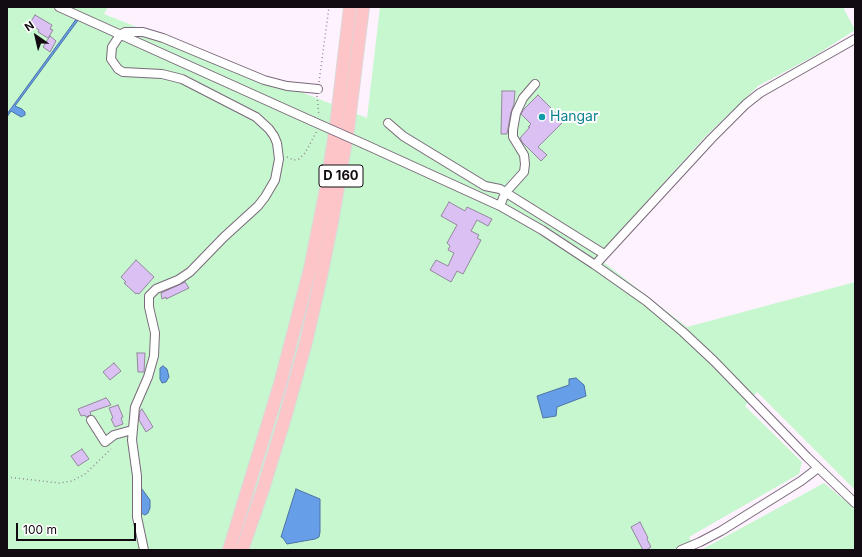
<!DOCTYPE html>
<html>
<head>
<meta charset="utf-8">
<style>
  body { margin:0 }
  #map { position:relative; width:862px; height:557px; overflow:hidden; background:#fef2fe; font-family:Inter,sans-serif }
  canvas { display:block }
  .frame { position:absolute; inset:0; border:8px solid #120c12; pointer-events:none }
  .north { position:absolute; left:16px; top:16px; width:40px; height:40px; -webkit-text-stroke:3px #fff; paint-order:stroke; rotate:326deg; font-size:11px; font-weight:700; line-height:16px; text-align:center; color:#120c12 }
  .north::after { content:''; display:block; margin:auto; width:14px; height:18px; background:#120c12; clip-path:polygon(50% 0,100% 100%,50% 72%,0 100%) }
  .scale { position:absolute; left:16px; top:523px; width:120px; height:18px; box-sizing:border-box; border:2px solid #120c12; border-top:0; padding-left:5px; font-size:12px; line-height:14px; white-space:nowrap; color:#120c12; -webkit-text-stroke:3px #fff; paint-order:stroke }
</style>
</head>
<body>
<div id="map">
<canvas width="862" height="557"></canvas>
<div class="frame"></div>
<div class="north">N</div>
<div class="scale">100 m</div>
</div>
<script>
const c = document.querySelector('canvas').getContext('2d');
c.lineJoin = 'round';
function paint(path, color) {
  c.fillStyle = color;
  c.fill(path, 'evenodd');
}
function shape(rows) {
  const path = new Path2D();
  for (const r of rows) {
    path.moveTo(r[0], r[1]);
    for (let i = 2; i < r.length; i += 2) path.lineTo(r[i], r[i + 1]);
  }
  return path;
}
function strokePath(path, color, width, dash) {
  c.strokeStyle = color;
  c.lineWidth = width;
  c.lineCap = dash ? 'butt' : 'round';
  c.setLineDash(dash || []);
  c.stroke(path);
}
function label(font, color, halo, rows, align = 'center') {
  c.font = font + ' Inter,sans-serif';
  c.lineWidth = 4;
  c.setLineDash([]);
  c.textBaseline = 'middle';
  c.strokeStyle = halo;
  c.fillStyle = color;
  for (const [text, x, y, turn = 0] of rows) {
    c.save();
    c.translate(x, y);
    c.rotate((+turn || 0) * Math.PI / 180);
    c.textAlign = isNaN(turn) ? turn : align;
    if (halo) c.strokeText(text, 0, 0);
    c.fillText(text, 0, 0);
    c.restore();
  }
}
paint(shape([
  [7,7,108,7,104,14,367,118,380,7,843,7,855,30,816,55,758,86,704,138,597,257,687,327,855,282,855,490,757,392,745,406,802,462,799,474,689,537,695,550,7,550],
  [824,483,855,509,855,550,701,550]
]), '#c7f7ce');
const water = shape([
  [77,18,79,19,15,106,22,109,25,112,25,115,21,117,11,111,7,117,7,114,77,18],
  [163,366,167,369,169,377,166,382,162,383,160,379,160,368,163,366],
  [576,378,584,385,586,396,557,407,556,416,543,418,537,396,569,385,569,379,576,378],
  [139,485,150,500,150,508,148,513,145,515,139,512,139,485],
  [296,489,320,499,320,532,319,537,315,539,287,544,283,538,281,537,296,489]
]);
paint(water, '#669fe7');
strokePath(water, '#4d73a7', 1);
const building = shape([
  [35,15,52,25,50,29,53,30,48,38,38,32,39,30,30,23,35,15],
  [50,36,56,41,50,52,43,47,50,36],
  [502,91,515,91,514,104,511,112,507,134,501,134,502,91],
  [538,95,564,121,538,147,547,155,541,161,523,143,520,138,530,127,528,127,531,124,521,114,524,109,538,95],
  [449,202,465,211,467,207,492,219,488,226,477,220,471,231,479,235,477,238,481,240,463,274,457,271,451,282,430,270,436,260,448,266,454,253,448,250,450,246,447,243,457,225,441,216,449,202],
  [136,260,154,277,139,294,137,293,136,294,124,283,126,282,121,277,136,260],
  [185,282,189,288,166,299,166,297,162,299,161,293,185,282],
  [137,353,145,353,144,372,138,372,137,353],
  [114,363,121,371,110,380,103,372,114,363],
  [106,398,108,400,111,405,90,412,91,415,86,417,85,415,81,416,78,409,106,398],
  [118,405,123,417,121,418,123,424,115,427,111,419,113,418,109,408,118,405],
  [142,409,153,427,146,432,139,420,140,411,142,409],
  [82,449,89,459,78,466,71,456,82,449],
  [640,522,648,538,647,539,651,547,646,550,643,550,631,527,640,522]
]);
paint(building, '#dbc1f3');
strokePath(building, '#93889d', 1);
const minor = shape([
  [59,7,312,121],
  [388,123,403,136,485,186,500,189,604,254],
  [364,144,500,206,542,230,595,265,646,301,683,332,714,361,807,457,855,503],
  [500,206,505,193,524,172,525,164,524,155,513,137,513,130,516,113,523,98,535,84],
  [595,265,711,139,746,104,760,93,855,39],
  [91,420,105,442,114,435,132,430],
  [144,550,137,517,137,476,132,440,135,407,148,377,154,356,155,333,149,307,149,296,156,289,178,280,190,272,224,237,258,206,265,197,275,180,279,159,277,143,274,136,269,129,256,117,182,79,162,74,123,72,118,69,111,59,112,47,120,35,125,32,143,32,163,38,264,80,287,86,318,89],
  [681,550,700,542,721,531,801,481,818,468]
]);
const highway = shape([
  [229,550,280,384,310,269,326,189,336,126,350,7],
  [242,550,263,489,286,414,306,342,320,281,332,222,348,129,363,7]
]);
strokePath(minor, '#79697a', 10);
strokePath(highway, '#d9d8d9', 14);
strokePath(shape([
  [319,82,329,7],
  [317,96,319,116],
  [287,157,294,160,299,159,305,153,317,131],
  [7,477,59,483,72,481,85,474,111,449]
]), '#938a93', 1.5, [1, 3]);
strokePath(minor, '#fff', 8);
strokePath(highway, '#fec5c8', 12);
const minorBridge = shape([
  [312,121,364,144]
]);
strokePath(minorBridge, '#79697a', 10, []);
strokePath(minorBridge, '#fff', 8);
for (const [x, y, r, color] of [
  [542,117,4,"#0f9aa8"]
]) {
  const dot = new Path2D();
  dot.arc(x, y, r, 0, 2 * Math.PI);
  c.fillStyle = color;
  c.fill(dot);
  strokePath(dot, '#fff', 1.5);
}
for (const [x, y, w] of [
  [341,176,44]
]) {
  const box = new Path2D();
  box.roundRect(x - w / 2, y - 11, w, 22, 3);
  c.fillStyle = '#fff';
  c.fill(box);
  strokePath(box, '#120c12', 1);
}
label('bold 13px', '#120c12', null, [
  ["D 160",341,176]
]);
label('14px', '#0d838f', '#fff', [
  ["Hangar",550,117]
], 'left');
</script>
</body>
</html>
